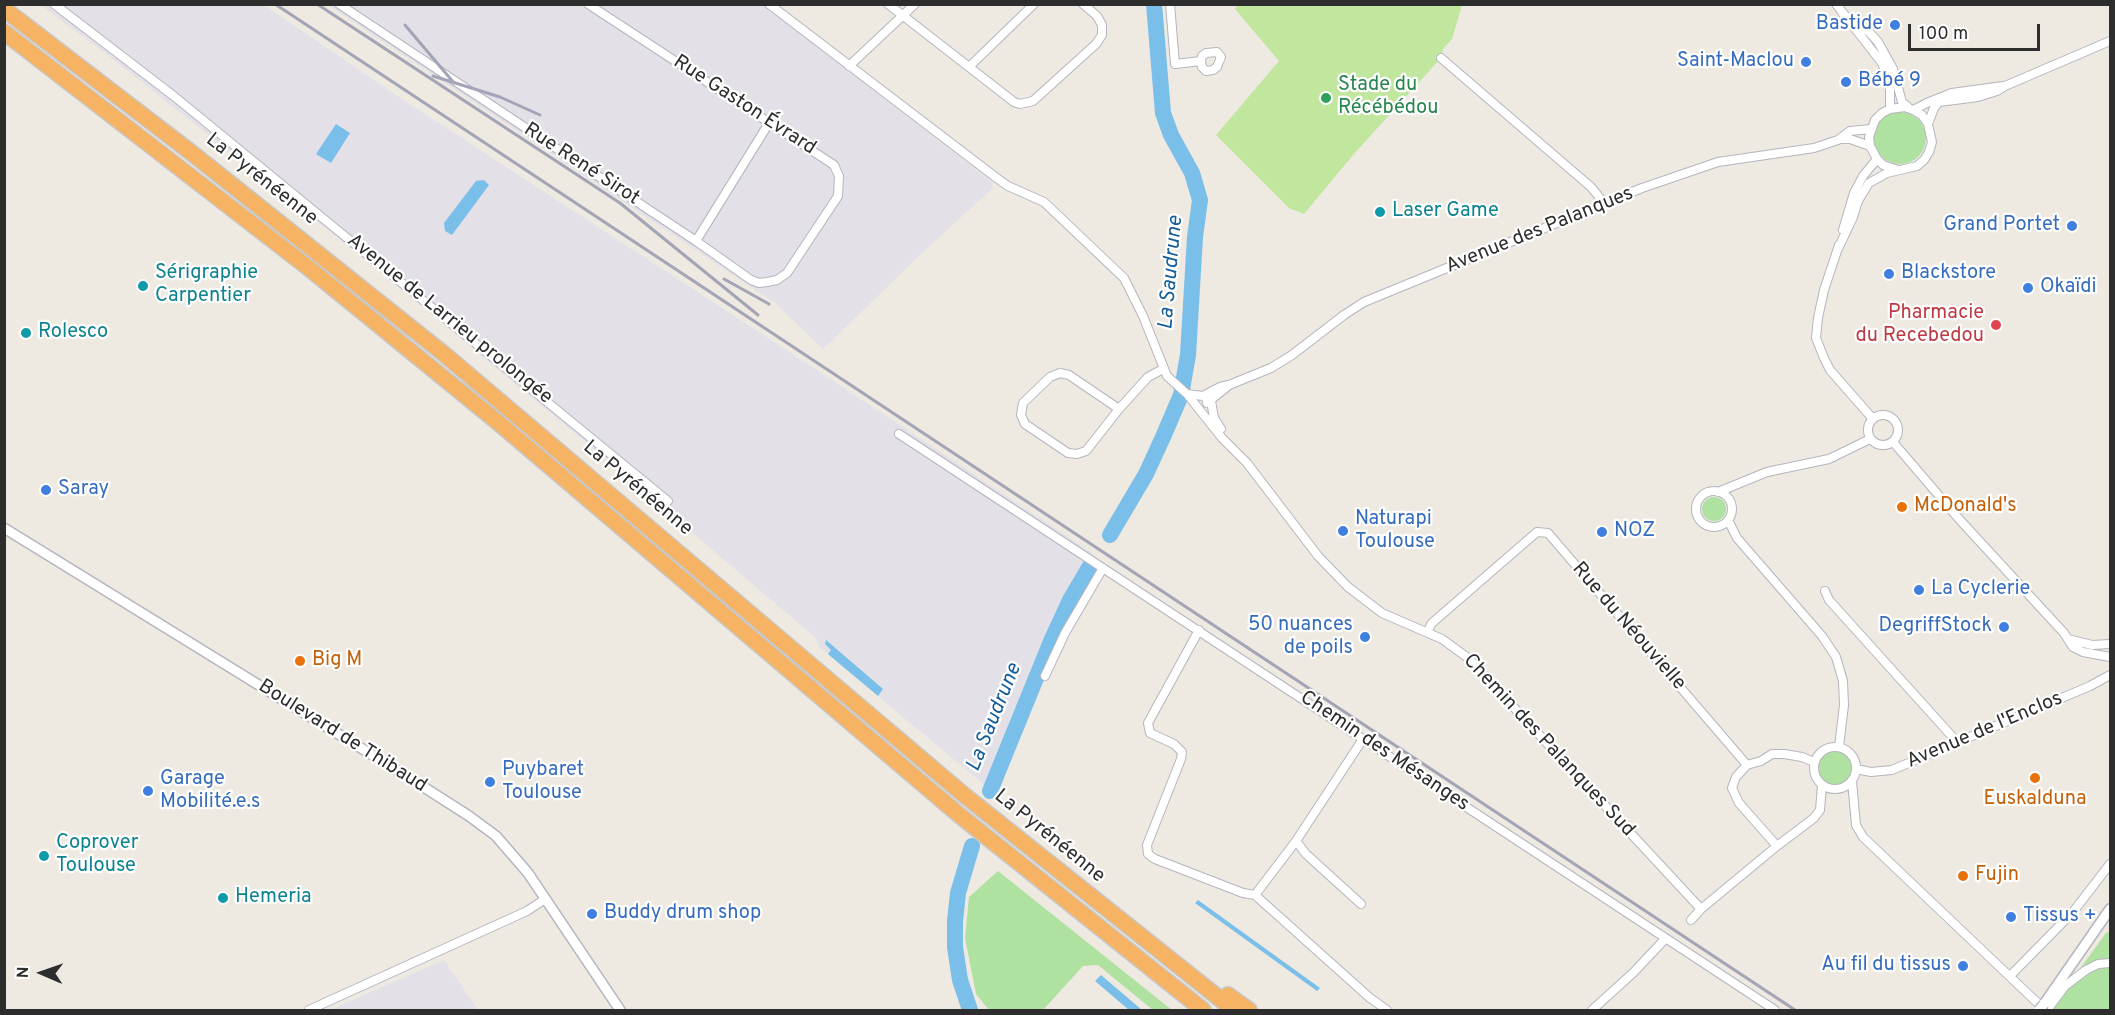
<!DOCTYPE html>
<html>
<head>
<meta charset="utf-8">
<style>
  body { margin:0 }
  #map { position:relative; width:2115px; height:1015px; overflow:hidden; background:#eee9e1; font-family:Overpass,sans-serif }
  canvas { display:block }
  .frame { position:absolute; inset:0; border:6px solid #2d2d2d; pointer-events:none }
  .north { position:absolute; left:12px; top:943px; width:60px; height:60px; -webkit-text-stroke:4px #fff; paint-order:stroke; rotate:272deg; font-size:16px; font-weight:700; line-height:24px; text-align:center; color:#2d2d2d }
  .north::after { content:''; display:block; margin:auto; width:21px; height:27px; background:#2d2d2d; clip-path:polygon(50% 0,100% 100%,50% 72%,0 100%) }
  .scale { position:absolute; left:1908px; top:24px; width:132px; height:27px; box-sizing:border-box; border:3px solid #2d2d2d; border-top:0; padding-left:8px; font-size:18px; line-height:21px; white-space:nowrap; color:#2d2d2d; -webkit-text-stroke:4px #fff; paint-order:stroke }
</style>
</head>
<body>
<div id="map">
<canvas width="2115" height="1015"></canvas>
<div class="frame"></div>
<div class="north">N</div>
<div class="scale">100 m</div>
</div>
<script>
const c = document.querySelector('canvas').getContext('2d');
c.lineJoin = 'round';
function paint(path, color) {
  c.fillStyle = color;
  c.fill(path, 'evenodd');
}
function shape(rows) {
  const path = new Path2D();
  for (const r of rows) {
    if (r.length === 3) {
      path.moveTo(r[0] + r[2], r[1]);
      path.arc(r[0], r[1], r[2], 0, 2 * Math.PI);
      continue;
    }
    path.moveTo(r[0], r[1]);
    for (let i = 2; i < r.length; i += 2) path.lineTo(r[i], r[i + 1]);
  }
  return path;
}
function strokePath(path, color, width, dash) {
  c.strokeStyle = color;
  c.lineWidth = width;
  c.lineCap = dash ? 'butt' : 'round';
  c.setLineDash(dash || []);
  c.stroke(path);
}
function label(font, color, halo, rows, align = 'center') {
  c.font = font + ' Overpass,sans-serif';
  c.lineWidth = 4.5;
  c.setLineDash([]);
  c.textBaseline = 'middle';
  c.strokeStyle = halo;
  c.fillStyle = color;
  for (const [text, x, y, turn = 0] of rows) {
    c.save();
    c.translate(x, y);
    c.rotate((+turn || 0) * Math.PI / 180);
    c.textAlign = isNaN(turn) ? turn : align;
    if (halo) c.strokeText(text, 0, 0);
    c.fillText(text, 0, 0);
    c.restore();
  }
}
paint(shape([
  [41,5,264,5,402,99,811,366,1092,553,1077,573,1057,610,1025,684,987,787,819,647,817,639,594,449,377,269,118,63],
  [328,5,763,5,992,182,993,188,922,253,823,349,775,303],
  [444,960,478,1010,330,1010]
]), '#e3e0e7');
paint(shape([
  [1900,138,26],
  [1714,509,12],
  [1835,768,18],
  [998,871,1172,1010,1153,1010,1098,965,1083,966,1043,1010,989,1010,976,994,965,938,969,897],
  [2110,931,2110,1010,2050,1010,2106,933]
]), '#afe1a0');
paint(shape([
  [1238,5,1462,5,1452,39,1443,49,1441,58,1353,155,1304,214,1289,208,1216,135,1279,61,1235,9]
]), '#c0e79d');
paint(shape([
  [336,124,350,133,331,163,316,154],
  [484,180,489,185,452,235,445,231,444,223,476,181],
  [826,640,883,689,878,696,828,654,831,650,825,644],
  [1198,900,1320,988,1317,991,1195,903],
  [1101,975,1142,1010,1129,1010,1095,981]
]), '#7abfe9');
strokePath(shape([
  [1110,535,1146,474,1163,437,1181,395,1188,355,1195,237,1200,200,1192,173,1171,135,1163,113,1154,4],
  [990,791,1052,639,1070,600,1090,566],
  [970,1010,960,980,955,947,955,921,958,893,972,846]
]), '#7abfe9', 16);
const minor = shape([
  [54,4,175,97,668,501],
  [339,4,696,241,751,280,759,283,767,282,777,280,787,273,838,196,839,176,834,165,588,4],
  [769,4,998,179,1008,186,1044,202,1124,278,1143,316,1167,376,1187,394,1222,438,1247,463,1318,556,1348,587,1382,613,1442,639,1468,658,1701,909],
  [888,4,1014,102,1020,104,1033,101,1096,44,1102,35,1102,25,1097,16,1083,4],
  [1170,4,1175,64,1201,61,1202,67,1206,71,1213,70,1217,67,1221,57,1217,52,1206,53,1202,56,1201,61],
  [1836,4,1882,63,1887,74,1890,90,1890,109],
  [1843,14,1869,32,1878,42,1893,69,1902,102,1908,107],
  [1441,58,1591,187,1600,198,1603,205],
  [849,66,915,4],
  [970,66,1034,4],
  [1913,110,1929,102,1952,93,2003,86],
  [1928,124,1934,108,1939,102,1978,97,1997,91,2005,86,2110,41],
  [1841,139,1850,139,1870,146],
  [1843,230,1854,193,1863,176,1877,159],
  [696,241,769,123],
  [1839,245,1824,290,1818,318,1816,338,1824,358,1830,370,1873,419],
  [1838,249,1853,217,1858,201,1869,183,1887,173,1917,166,1924,160,1929,152,1932,142,1928,124,1922,115,1913,110,1905,107,1890,109,1882,113,1875,120,1869,137,1870,146,1877,159,1883,165,1898,170],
  [1060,373,1069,375,1119,409,1086,451,1077,454,1068,453,1025,424,1021,415,1023,403,1050,377,1060,373],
  [1187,394,1203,396,1211,401,1214,418,1221,429],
  [1203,396,1220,387,1229,385,1271,368,1292,355,1344,315,1364,302,1642,188,1718,162,1814,148,1838,140,1850,131,1871,129],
  [1207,403,1228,386],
  [1119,409,1148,377,1163,369],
  [1883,430,15],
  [899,434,1775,1010],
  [1893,442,1959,519,2064,633,2073,647,2083,652,2110,657],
  [1714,509,18],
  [1718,492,1767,472,1829,459,1870,439],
  [1728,520,1737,538,1822,636,1836,657,1843,681,1844,705,1839,747],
  [1825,591,1829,600,1958,743],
  [1199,630,1148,723,1150,733,1174,744,1182,752,1181,759,1147,845,1148,854,1155,859,1243,893,1255,895],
  [1427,632,1432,623,1537,532,1548,533,1747,765,1736,777,1732,788,1739,803,1777,846],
  [2068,639,2092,645,2110,644],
  [1045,676,1065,633,1103,568],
  [1363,739,1296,841,1255,895,1370,998,1387,1010],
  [1835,768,21],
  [1747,765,1761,761,1772,754,1784,754,1802,757,1814,762],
  [1856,769,1871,772,1892,770,2090,686,2110,675],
  [1852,781,1856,825,1863,837,2045,1010],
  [1296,841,1306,854,1361,904],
  [1691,920,1701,909,1777,846,1814,818,1820,810,1822,786],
  [2010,976,2073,912,2110,864],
  [309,1010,527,911,545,899],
  [1592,1010,1633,973,1665,939],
  [2047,1010,2065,986,2086,970,2098,964,2110,963]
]);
const tertiary = shape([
  [4,528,408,777,469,816,496,836,528,873,620,1010],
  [2044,1004,2110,909]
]);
const motorway = shape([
  [4,9,193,154,444,354,964,795,1234,1010],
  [4,32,310,269,500,424,958,814,1203,1010],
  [1228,995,1249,1010]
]);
strokePath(minor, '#b4b5bf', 10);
strokePath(tertiary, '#b4b5bf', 12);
strokePath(motorway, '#c8c8c8', 18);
strokePath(minor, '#fff', 8);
strokePath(tertiary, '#fff', 9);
strokePath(motorway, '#f6b363', 15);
strokePath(shape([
  [275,4,1795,1010],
  [317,4,620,203,758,315],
  [405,25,454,83],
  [433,76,500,97,540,115],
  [724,279,769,304]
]), '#a3a4b6', 3);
const tertiaryBridge = shape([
  [2039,1010,2044,1004]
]);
strokePath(tertiaryBridge, '#b4b5bf', 12, []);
strokePath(tertiaryBridge, '#fff', 9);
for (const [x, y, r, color] of [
  [1895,25,6,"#3f7fe0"],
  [1806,62,6,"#3f7fe0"],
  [1846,82,6,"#3f7fe0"],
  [1326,98,6,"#2e9e5b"],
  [1380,212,6,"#0f9aa8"],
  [2072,226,6,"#3f7fe0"],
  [1889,274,6,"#3f7fe0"],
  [143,286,6,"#0f9aa8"],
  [2028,288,6,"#3f7fe0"],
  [1996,325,6,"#e0444e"],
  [26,333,6,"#0f9aa8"],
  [46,490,6,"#3f7fe0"],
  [1902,507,6,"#e8710a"],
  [1343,531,6,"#3f7fe0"],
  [1602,532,6,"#3f7fe0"],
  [1919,590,6,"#3f7fe0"],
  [2004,627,6,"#3f7fe0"],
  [1365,637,6,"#3f7fe0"],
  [300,661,6,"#e8710a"],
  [2035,778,6,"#e8710a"],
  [490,782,6,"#3f7fe0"],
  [148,791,6,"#3f7fe0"],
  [44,856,6,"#0f9aa8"],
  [1963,876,6,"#e8710a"],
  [223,898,6,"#0f9aa8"],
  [592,914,6,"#3f7fe0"],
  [2011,917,6,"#3f7fe0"],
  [1963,966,6,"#3f7fe0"]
]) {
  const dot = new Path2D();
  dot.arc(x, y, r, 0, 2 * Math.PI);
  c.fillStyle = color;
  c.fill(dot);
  strokePath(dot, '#fff', 2);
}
label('20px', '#366cbe', '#fff', [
  ["Bastide",1883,25,"right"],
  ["Saint-Maclou",1794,62,"right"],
  ["Bébé 9",1858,82],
  ["Grand Portet",2060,226,"right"],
  ["Blackstore",1901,274],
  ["Okaïdi",2040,288],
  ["Saray",58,490],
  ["Naturapi",1355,520],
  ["Toulouse",1355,543],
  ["NOZ",1614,532],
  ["La Cyclerie",1931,590],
  ["50 nuances",1353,626,"right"],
  ["de poils",1353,649,"right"],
  ["DegriffStock",1992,627,"right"],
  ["Puybaret",502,771],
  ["Toulouse",502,794],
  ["Garage",160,780],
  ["Mobilité.e.s",160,803],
  ["Buddy drum shop",604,914],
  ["Tissus +",2023,917],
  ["Au fil du tissus",1951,966,"right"]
], 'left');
label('20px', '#27864d', '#fff', [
  ["Stade du",1338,86],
  ["Récébédou",1338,109]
], 'left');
label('20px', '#2d2d2d', '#fff', [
  ["Rue Gaston Évrard",744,106,33],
  ["Rue René Sirot",581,165,33],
  ["La Pyrénéenne",261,180,38],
  ["Avenue des Palanques",1540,231,-22],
  ["Avenue de Larrieu prolongée",449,320,39],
  ["La Pyrénéenne",637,489,40],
  ["Rue du Néouvielle",1628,627,49],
  ["Avenue de l'Enclos",1985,731,-23],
  ["Boulevard de Thibaud",342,737,32],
  ["Chemin des Palanques Sud",1548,746,47],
  ["Chemin des Mésanges",1384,752,34],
  ["La Pyrénéenne",1049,837,39]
]);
label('20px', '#0d838f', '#fff', [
  ["Laser Game",1392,212],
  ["Sérigraphie",155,274],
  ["Carpentier",155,297],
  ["Rolesco",38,333],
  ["Coprover",56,844],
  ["Toulouse",56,867],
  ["Hemeria",235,898]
], 'left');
label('20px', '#be3a42', '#fff', [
  ["Pharmacie",1984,314],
  ["du Recebedou",1984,337]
], 'right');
label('20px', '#c56008', '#fff', [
  ["McDonald's",1914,507],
  ["Big M",312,661],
  ["Euskalduna",2035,800,"center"],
  ["Fujin",1975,876]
], 'left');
label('italic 21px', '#155d99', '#fff', [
  ["La Saudrune",1172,273,-85],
  ["La Saudrune",995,718,-68]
]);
</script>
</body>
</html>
